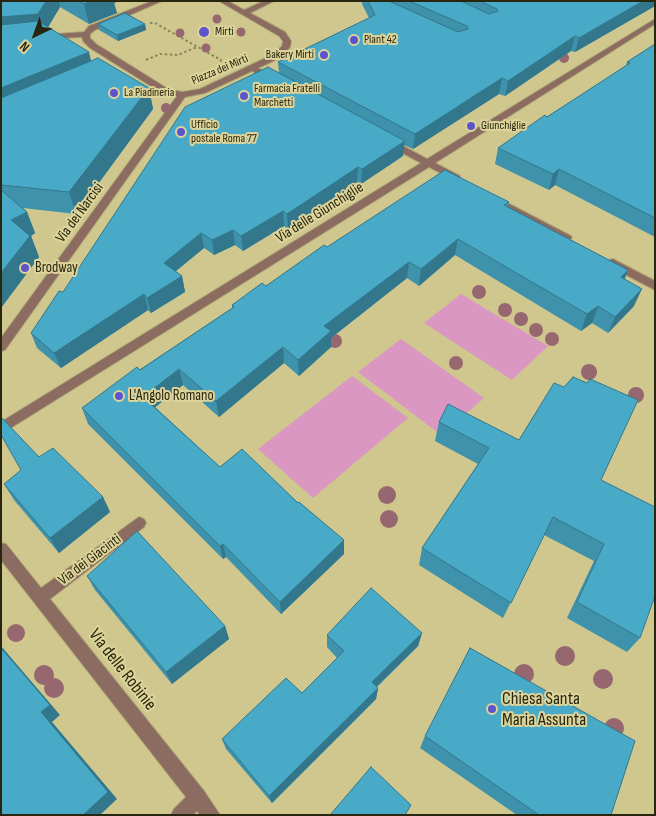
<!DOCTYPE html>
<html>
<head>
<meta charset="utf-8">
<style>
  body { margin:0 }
  #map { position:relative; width:656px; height:816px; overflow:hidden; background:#cfc78e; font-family:"Sofia Sans Condensed",sans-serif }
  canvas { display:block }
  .frame { position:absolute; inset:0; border:2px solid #29260f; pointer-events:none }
  .north { position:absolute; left:10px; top:10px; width:50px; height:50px; -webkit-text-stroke:4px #dcd49a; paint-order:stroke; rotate:222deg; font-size:14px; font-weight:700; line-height:20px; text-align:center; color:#29260f }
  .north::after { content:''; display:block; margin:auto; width:18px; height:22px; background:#29260f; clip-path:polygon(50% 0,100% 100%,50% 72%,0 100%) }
</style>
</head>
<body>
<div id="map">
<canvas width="656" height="816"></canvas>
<div class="frame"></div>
<div class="north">N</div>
</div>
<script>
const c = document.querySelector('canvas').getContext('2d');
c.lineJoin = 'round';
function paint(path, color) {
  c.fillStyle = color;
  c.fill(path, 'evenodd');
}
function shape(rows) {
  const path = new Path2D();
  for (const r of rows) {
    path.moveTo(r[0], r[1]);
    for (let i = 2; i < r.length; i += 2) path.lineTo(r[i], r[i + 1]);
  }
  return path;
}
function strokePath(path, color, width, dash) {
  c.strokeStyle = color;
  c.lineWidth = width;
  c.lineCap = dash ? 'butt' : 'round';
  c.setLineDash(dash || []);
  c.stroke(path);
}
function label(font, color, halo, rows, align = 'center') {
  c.font = font + ' "Sofia Sans Condensed",sans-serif';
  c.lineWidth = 4;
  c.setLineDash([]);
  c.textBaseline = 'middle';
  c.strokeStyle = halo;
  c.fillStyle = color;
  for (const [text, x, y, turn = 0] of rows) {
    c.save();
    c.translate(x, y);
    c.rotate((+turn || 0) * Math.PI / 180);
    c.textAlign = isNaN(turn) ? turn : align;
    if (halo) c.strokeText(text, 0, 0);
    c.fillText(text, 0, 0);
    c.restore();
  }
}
paint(shape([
  [461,294,548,346,512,380,424,323],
  [401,339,484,398,441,435,358,372],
  [352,376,408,418,313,498,258,449]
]), '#d997c1');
const minor = shape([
  [152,1,162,1,95,30,90,34,90,38,96,44,168,89,182,92,200,89,274,54,282,46,283,41,279,36,219,1,228,1,244,10,264,1,274,1,250,13,285,32,291,41,290,47,280,58,258,68,275,77,275,81,269,81,252,71,205,93,185,97,5,350,1,351,1,338,177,96,162,93,90,48,83,41,82,37,43,39,39,37,43,35,84,32,89,26,152,1],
  [655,19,655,24,435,163,460,176,460,180,454,180,429,167,1,434,1,422,421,163,386,144,386,140,392,140,427,159,655,19],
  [494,196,571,236,572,238,567,241,563,240,491,201,489,199,494,196],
  [613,259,655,281,655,290,609,266,608,263,609,260,613,259],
  [139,517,144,519,146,523,144,527,50,599,204,791,220,815,200,815,197,811,193,815,171,815,174,809,186,797,1,560,1,543,6,544,41,588,139,517]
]);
strokePath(minor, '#aea775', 2);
strokePath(shape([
  [150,23,155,23,221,60,219,65],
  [146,60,160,54,178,55,197,47]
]), '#8b855a', 2, [2.5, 2.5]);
paint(minor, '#8c6b60');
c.fillStyle = '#96676e';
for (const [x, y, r] of [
  [217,19,4.5],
  [241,32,4.5],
  [180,33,4.5],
  [206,48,4.5],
  [564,58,5],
  [166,108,5],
  [479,292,7],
  [505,310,7],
  [521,319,7],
  [536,330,7],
  [552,339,7],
  [335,341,7],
  [456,363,7],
  [589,372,8],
  [636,395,8],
  [387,495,9],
  [389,519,9],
  [16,633,9],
  [565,656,10],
  [524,674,10],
  [44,675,10],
  [603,679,10],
  [54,688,10],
  [614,728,10]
]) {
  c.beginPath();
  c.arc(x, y, r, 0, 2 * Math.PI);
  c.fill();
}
paint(shape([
  [1,1,119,1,114,3,117,13,89,24,60,7,48,27,91,61,149,88,153,109,76,214,23,208,27,212,35,233,31,236,39,257,1,308],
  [362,1,655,1,655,6,575,52,571,51,505,96,499,94,413,149,404,145,403,156,361,184,357,182,288,229,284,226,243,251,235,245,214,255,204,248,175,272,182,276,185,292,151,313,148,310,61,368,37,348,31,333,63,292,279,73,278,62,369,18,362,4],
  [98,24,145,24,146,30,118,41,99,30],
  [655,44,655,237,555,185,549,190,495,164,498,148,626,66,627,62],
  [509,202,508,207,628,270,625,279,634,306,608,333,592,323,581,331,455,255,419,286,407,278,331,338,331,347,299,376,284,363,219,417,183,385,155,407,220,467,298,503,344,540,344,554,281,614,226,557,223,559,88,424,82,408,232,308,232,305,266,286,327,247],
  [439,422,601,480,640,638,627,652,567,618,594,561,544,535,503,618,419,565,422,548,478,464,435,441],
  [39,457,103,497,110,512,59,553,14,500,4,484],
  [87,576,225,626,229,639,172,684,95,590],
  [422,633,418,646,377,687,378,688,376,699,272,803,226,749,222,739,302,693,337,658,327,647,327,635],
  [425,736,611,815,517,815,420,748]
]), '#3e92ab');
paint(shape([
  [46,1,59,1,60,7,44,34,1,39,1,17],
  [91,1,119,1,114,3,117,13,89,24,84,4],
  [643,1,655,1,655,6,575,52,579,38],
  [145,24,146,30,118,41,117,35],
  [575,36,571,51,505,96,508,81],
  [89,52,94,73,1,113,1,88],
  [502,78,499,94,413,149,415,134],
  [149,88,153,109,76,214,69,192],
  [405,141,403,156,361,184,362,169],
  [358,167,357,182,288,229,287,214],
  [559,169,555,185,549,190,553,174],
  [283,211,284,226,243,251,241,236],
  [27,212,35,233,31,236,39,257,1,308,1,273,11,220],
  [233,230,235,245,214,255,212,240],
  [201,233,204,248,167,278,164,263],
  [458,239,455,255,419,286,421,269],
  [409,262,407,278,331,338,331,347,299,376,298,360,324,326],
  [628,270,621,287,621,277],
  [182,276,185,292,151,313,147,298],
  [642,289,634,306,608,333,615,317],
  [144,294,148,310,61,368,54,353],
  [598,306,592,323,581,331,587,314],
  [283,347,284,363,219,417,216,401],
  [179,369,183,385,148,413,143,397],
  [103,497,110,512,59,553,50,538],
  [344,540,344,554,281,614,280,602],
  [223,544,226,557,223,559,220,546],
  [225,626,229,639,172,684,166,672],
  [422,633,418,646,370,693,372,682],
  [1,646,60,715,52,722,117,799,100,815,83,815,41,712,1,648],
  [378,688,376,699,272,803,269,796]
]), '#32778b');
const building = shape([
  [1,1,46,1,38,14,1,17,1,1],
  [79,1,91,1,84,4,79,1],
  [368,1,389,1,458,32,468,29,467,26,409,1,461,1,489,14,498,11,497,9,480,1,643,1,579,38,575,36,508,81,502,78,415,134,278,62,375,15,368,1],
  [125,13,145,24,117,35,98,24,125,13],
  [38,21,89,52,1,88,1,25,38,21],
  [655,44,655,218,559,169,553,174,498,148,545,115,547,117,630,63,627,62,655,44],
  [98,58,149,88,69,192,1,185,1,98,98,58],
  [268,67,405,141,362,169,358,167,287,214,283,211,241,236,233,230,212,240,201,233,164,263,182,276,147,298,144,294,54,353,31,333,59,291,63,292,185,107,268,67],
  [445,170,509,202,504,205,628,270,621,277,642,289,615,317,598,306,587,314,458,239,421,269,409,262,324,326,331,331,298,360,283,347,216,401,179,369,143,397,220,467,242,449,298,503,299,502,344,540,280,602,223,544,220,546,82,408,137,367,140,370,234,307,232,305,262,283,266,286,324,245,327,247,445,170],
  [1,190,27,212,11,220,30,236,1,273,1,190],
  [573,377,587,383,590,379,638,400,601,480,655,507,655,596,640,638,577,602,604,544,553,517,511,603,422,548,489,448,439,422,448,404,519,440,554,383,564,387,573,377],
  [1,417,39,457,53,448,103,497,50,538,4,484,21,470,1,435,1,417],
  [137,531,225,626,166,672,87,576,137,531],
  [371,588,422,633,372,682,378,688,269,796,222,739,286,678,302,693,344,651,327,635,371,588],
  [1,648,50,705,41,712,108,792,83,815,1,815,1,648],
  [470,648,635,741,611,815,539,815,425,736,470,648],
  [371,767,411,805,405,815,330,815,371,767]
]);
paint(building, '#48aac7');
strokePath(building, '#32778b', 1);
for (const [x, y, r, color] of [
  [204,32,6,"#5b54cc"],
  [354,40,5,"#5b54cc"],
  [324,55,5,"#5b54cc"],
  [114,93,5,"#5b54cc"],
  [244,96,5,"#5b54cc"],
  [471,126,5,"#5b54cc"],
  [181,132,5,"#5b54cc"],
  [25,268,5,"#5b54cc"],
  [119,396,5,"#5b54cc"],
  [492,709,5,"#5b54cc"]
]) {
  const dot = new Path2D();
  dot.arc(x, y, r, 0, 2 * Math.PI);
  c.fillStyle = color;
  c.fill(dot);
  strokePath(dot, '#dcd49a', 2);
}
label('12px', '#29260f', '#dcd49a', [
  ["Mirti",215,32],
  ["Plant 42",364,40],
  ["Bakery Mirti",314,55,"right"],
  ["Farmacia Fratelli",254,89],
  ["Marchetti",254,103],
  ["La Piadineria",124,93],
  ["Ufficio",191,125],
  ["postale Roma 77",191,139],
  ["Giunchiglie",481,126]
], 'left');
label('12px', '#29260f', '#dcd49a', [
  ["Piazza dei Mirti",220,70,-23]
]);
label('15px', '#29260f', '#dcd49a', [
  ["Via dei Narcisi",80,213,-54],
  ["Via delle Giunchiglie",320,213,-32],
  ["Via dei Giacinti",90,560,-37]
]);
label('15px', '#29260f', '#dcd49a', [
  ["Brodway",35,268],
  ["L'Angolo Romano",129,396]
], 'left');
label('18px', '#29260f', '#dcd49a', [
  ["Via delle Robinie",122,670,52]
]);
label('18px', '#29260f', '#dcd49a', [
  ["Chiesa Santa",502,699],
  ["Maria Assunta",502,720]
], 'left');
</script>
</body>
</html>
